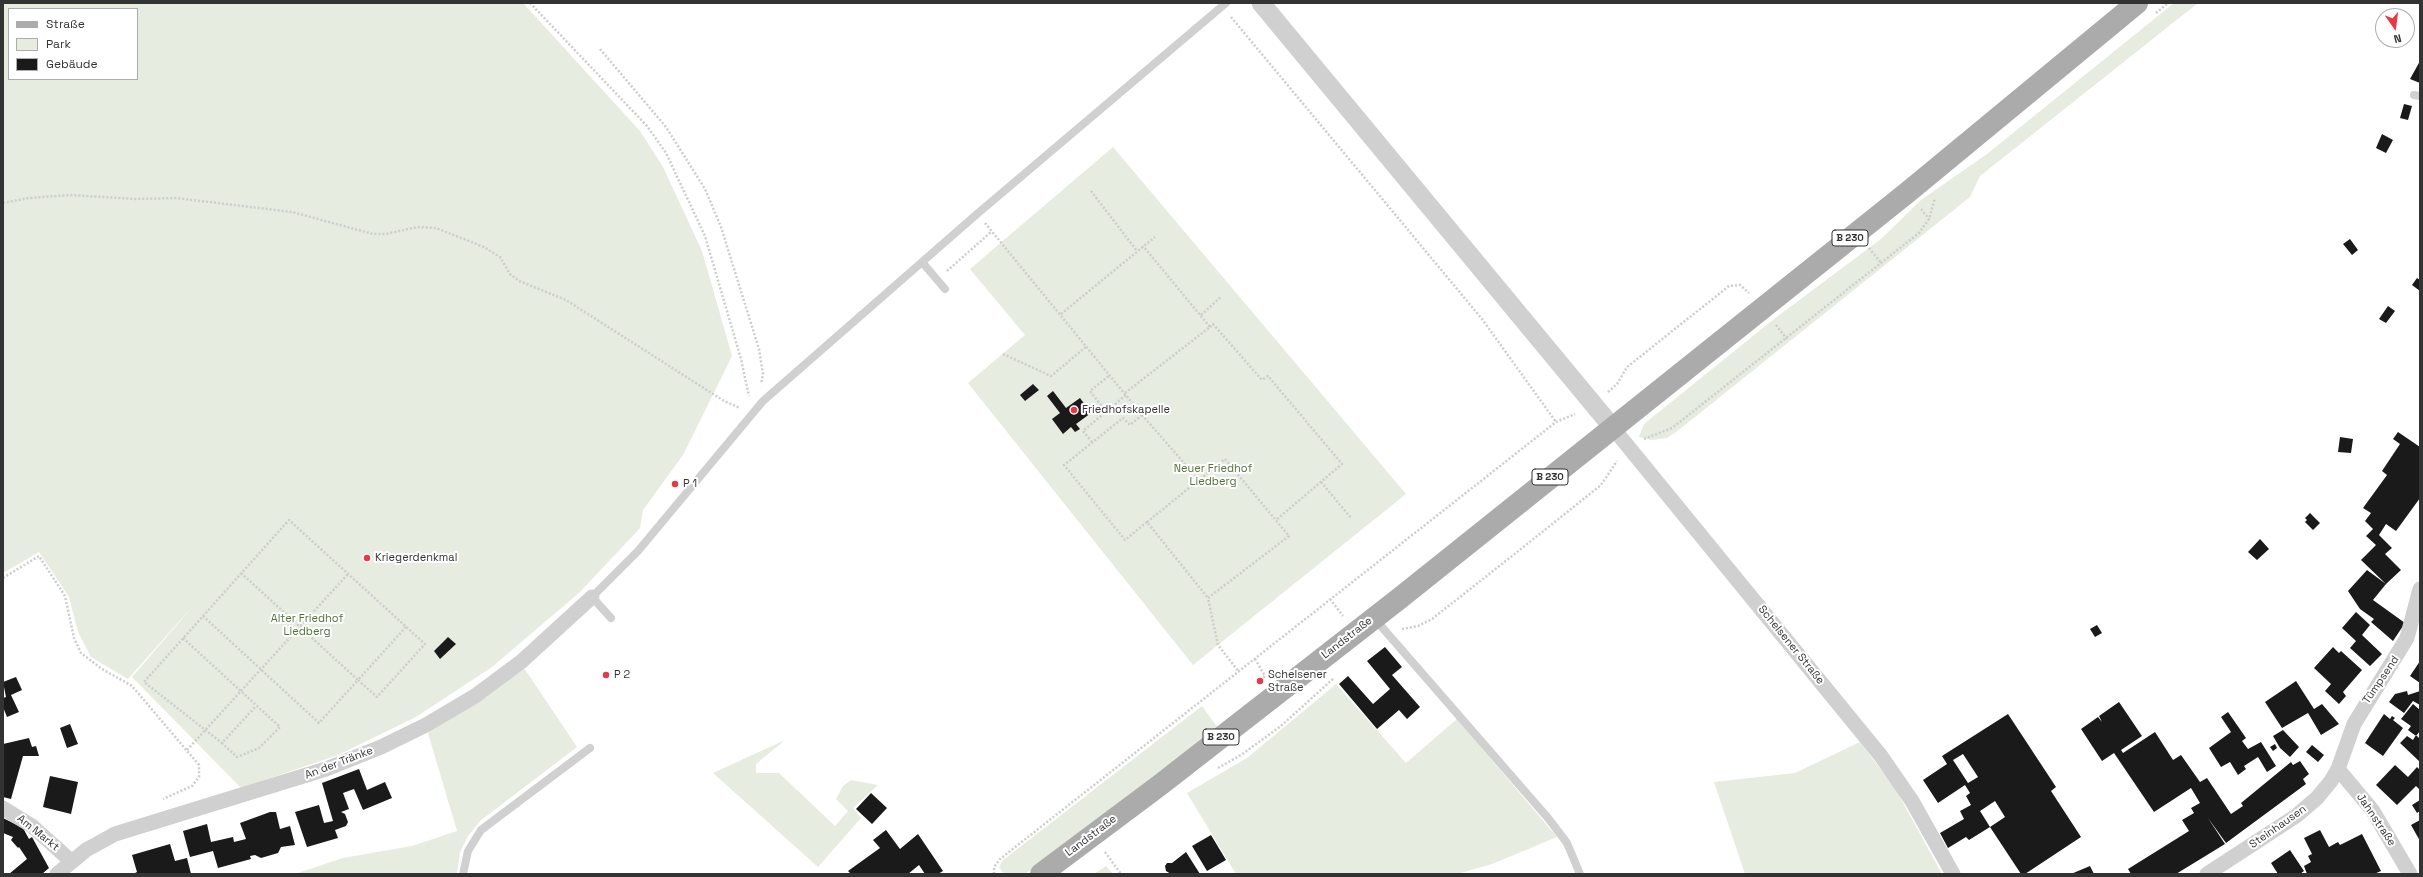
<!DOCTYPE html>
<html>
<head>
<meta charset="utf-8">
<style>
  body { margin:0 }
  #map { position:relative; width:2423px; height:877px; overflow:hidden; background:#fff; font-family:"Space Grotesk",sans-serif }
  canvas { display:block }
  .frame { position:absolute; inset:0; border:4px solid #333; pointer-events:none }
  .legend { position:absolute; left:8px; top:8px; width:130px; height:72px; box-sizing:border-box; background:#fff; border:1px solid #adadad; margin:0; padding:5px 7px; list-style:none; font-size:12px; color:#333 }
  .legend li { display:flex; align-items:center; gap:8px; height:20px }
  .legend b { width:20px; border:1px solid #adadad }
  .north { position:absolute; left:2375px; top:8px; width:40px; height:40px; box-sizing:border-box; background:#fff; border:1px solid #adadad; border-radius:50%; rotate:166deg; font-size:11px; font-weight:700; line-height:16px; text-align:center; color:#333 }
  .north::after { content:''; display:block; margin:auto; width:14px; height:18px; background:#e63946; clip-path:polygon(50% 0,100% 100%,50% 72%,0 100%) }
</style>
</head>
<body>
<div id="map">
<canvas width="2423" height="877"></canvas>
<div class="frame"></div>
<ul class="legend">
<li><b style="height:5px;background:#ababab"></b>Straße</li>
<li><b style="height:11px;background:#e6ecdf"></b>Park</li>
<li><b style="height:11px;background:#1a1a1a"></b>Gebäude</li>
</ul>
<div class="north">N</div>
</div>
<script>
const c = document.querySelector('canvas').getContext('2d');
c.lineJoin = 'round';
function paint(path, color) {
  c.fillStyle = color;
  c.fill(path, 'evenodd');
}
function shape(rows) {
  const path = new Path2D();
  for (const r of rows) {
    path.moveTo(r[0], r[1]);
    for (let i = 2; i < r.length; i += 2) path.lineTo(r[i], r[i + 1]);
  }
  return path;
}
function strokePath(path, color, width, dash) {
  c.strokeStyle = color;
  c.lineWidth = width;
  c.lineCap = dash ? 'butt' : 'round';
  c.setLineDash(dash || []);
  c.stroke(path);
}
function label(font, color, halo, rows, align = 'center') {
  c.font = font + ' "Space Grotesk",sans-serif';
  c.lineWidth = 4;
  c.setLineDash([]);
  c.textBaseline = 'middle';
  c.strokeStyle = halo;
  c.fillStyle = color;
  for (const [text, x, y, turn = 0] of rows) {
    c.save();
    c.translate(x, y);
    c.rotate((+turn || 0) * Math.PI / 180);
    c.textAlign = isNaN(turn) ? turn : align;
    if (halo) c.strokeText(text, 0, 0);
    c.fillText(text, 0, 0);
    c.restore();
  }
}
paint(shape([
  [3,3,523,3,640,131,663,167,702,251,732,356,683,455,643,510,640,528,580,592,492,667,416,717,338,755,241,788,132,677,200,598,128,679,91,657,78,632,69,597,39,552,3,573],
  [9,9,137,9,137,79,9,79],
  [2174,3,2198,3,1980,176,1970,197,1680,429,1667,438,1652,440,1639,437,1644,424,1774,319,1881,239,1921,200,1987,154],
  [1113,147,1406,494,1193,665,968,383,1025,335,970,269],
  [524,668,577,747,480,821,468,836,460,852,457,874,295,874,343,858,412,846,457,831,428,733],
  [1336,684,1406,763,1457,719,1557,837,1492,864,1457,874,1236,874,1187,793,1247,758],
  [1202,706,1218,728,1025,874,1004,874,999,867,1003,860],
  [785,740,756,764,756,773,779,773,835,826,848,811,836,799,843,786,851,780,878,785,853,808,861,818,818,867,713,773],
  [1860,742,1895,788,1942,874,1745,874,1714,782,1795,773],
  [1106,866,1113,874,1094,874]
]), '#e6ecdf');
paint(shape([
  [2420,61,2420,83,2410,79],
  [2404,104,2412,106,2408,120,2400,118],
  [2382,134,2393,140,2386,153,2376,148],
  [2350,239,2358,250,2352,255,2343,244],
  [2417,278,2420,280,2420,291,2412,285],
  [2388,306,2395,311,2386,323,2379,319],
  [1033,384,1039,390,1025,401,1020,395],
  [1053,391,1066,408,1080,398,1091,413,1076,424,1080,429,1075,432,1071,427,1063,434,1052,419,1060,413,1047,396],
  [2398,432,2420,447,2420,498,2396,531,2386,524,2379,535,2392,548,2385,554,2401,570,2386,584,2361,560,2376,545,2366,536,2373,529,2365,521,2371,513,2363,508,2387,475,2382,471,2400,444,2393,439],
  [2340,437,2353,439,2351,453,2338,452],
  [2310,513,2320,523,2313,530,2305,522,2307,520,2305,518],
  [2260,539,2269,549,2257,560,2248,552],
  [2367,570,2386,584,2373,600,2405,623,2393,641,2371,622,2374,619,2360,609,2348,591],
  [2356,612,2370,625,2362,635,2382,654,2370,666,2350,648,2356,641,2342,628],
  [2097,625,2102,633,2095,637,2090,629],
  [448,637,456,644,440,659,434,651],
  [1385,647,1402,667,1392,675,1420,707,1407,719,1399,710,1377,729,1339,684,1348,676,1373,704,1390,689,1367,661],
  [2333,647,2339,653,2341,651,2362,670,2343,692,2346,696,2339,704,2325,691,2331,684,2314,668],
  [2420,661,2420,683,2410,676],
  [16,677,22,690,11,695,19,712,7,717,3,707,3,698,6,697,3,682],
  [2296,681,2314,709,2322,704,2339,724,2321,735,2308,713,2282,728,2265,702],
  [2407,691,2408,695,2420,691,2420,705,2413,701,2404,713,2389,702,2395,694],
  [2119,702,2142,736,2121,750,2123,753,2155,732,2173,760,2181,755,2200,782,2207,778,2231,814,2243,806,2241,803,2291,762,2293,765,2300,761,2309,774,2303,779,2306,784,2226,843,2208,818,2225,844,2176,874,2131,874,2128,869,2189,831,2182,820,2194,813,2191,808,2200,803,2191,788,2154,812,2114,753,2102,761,2081,729,2098,717,2102,722,2099,716],
  [2413,704,2420,710,2420,731,2416,736,2408,730,2411,726,2401,719],
  [2228,712,2246,738,2242,741,2248,749,2261,742,2276,766,2267,772,2258,757,2244,766,2246,769,2238,775,2230,762,2221,767,2209,748,2231,732,2221,717],
  [2008,714,2056,787,2051,791,2081,837,2025,874,2021,874,1990,827,2005,817,1995,801,1980,811,1990,827,1969,840,1966,837,1948,848,1940,833,1964,819,1960,811,1971,805,1966,796,1970,793,1965,785,1938,803,1923,780,1947,764,1942,756],
  [1963,754,1978,777,1968,783,1953,760],
  [2384,714,2390,719,2392,716,2395,718,2393,720,2403,728,2383,756,2365,743],
  [70,724,78,744,67,748,60,728],
  [2283,730,2299,747,2290,757,2280,748,2273,736],
  [2416,735,2420,739,2420,762,2400,743,2407,736,2413,740],
  [29,738,32,747,36,746,39,756,23,756,11,799,3,797,3,744],
  [2275,744,2277,748,2273,751,2270,747],
  [2312,745,2324,755,2318,762,2306,752],
  [2395,765,2408,777,2417,767,2420,770,2420,790,2416,786,2397,805,2376,785],
  [359,769,367,790,385,782,392,798,363,810,354,789,343,793,349,809,341,812,345,814,348,822,346,826,335,830,338,838,307,847,295,812,319,805,324,823,333,821,322,783],
  [50,776,78,782,71,814,43,807],
  [871,793,887,808,872,824,856,809],
  [2420,800,2420,811,2417,813,2412,805],
  [270,812,276,812,280,829,290,826,295,845,281,847,278,853,261,858,255,855,250,856,251,859,218,868,213,851,190,857,183,831,207,824,211,842,233,837,234,842,246,839,240,823],
  [3,818,23,828,29,839,32,837,49,868,42,874,9,874,27,859,19,847,18,848,11,840,13,837,3,833],
  [2420,820,2420,841,2411,825],
  [886,830,900,849,918,834,943,871,938,874,925,874,919,865,908,874,851,874,848,871,880,848,873,840],
  [2320,830,2329,847,2338,842,2340,845,2362,834,2381,871,2374,874,2307,874,2304,866,2311,862,2308,856,2312,854,2304,838],
  [1211,835,1226,860,1207,871,1192,846],
  [170,844,175,861,187,858,191,874,133,874,137,872,132,855],
  [2290,850,2304,871,2300,874,2278,874,2271,863],
  [1186,852,1200,874,1171,874,1166,871,1165,866,1167,863,1172,863],
  [2090,866,2094,874,2071,874]
]), '#1a1a1a');
strokePath(shape([
  [530,3,647,126,666,153,705,236,741,359,749,396],
  [2156,13,2168,3],
  [1231,17,1482,319,1556,422],
  [600,49,666,127,705,189,721,227,759,349,763,374,761,384],
  [1091,191,1137,251],
  [3,203,29,198,70,195,135,199,176,198,292,212,373,234,386,234,417,227,436,228,484,247,500,257,510,274,519,281,566,300,724,401,740,408],
  [1921,209,1929,219],
  [985,223,1142,415,1199,480,1225,459,1289,536,1208,598,1218,645,1239,672],
  [1869,248,1881,263],
  [947,271,991,232],
  [1061,314,1155,237],
  [1201,315,1221,297],
  [1776,325,1787,339],
  [1210,327,1213,324,1262,380,1268,376,1342,464,1276,520],
  [1003,354,1051,376,1087,346],
  [1608,392,1617,384,1627,367,1729,286,1740,285,1749,293],
  [1125,393,1210,327,1143,246],
  [1106,412,1090,391,1110,375],
  [1142,415,1130,425,1123,418,1064,465,1125,540,1147,522,1208,598],
  [1644,439,1672,428,1919,233,1929,219,1935,198],
  [1092,442,1083,431,1126,395],
  [1321,482,1351,518],
  [1147,522,1199,480],
  [241,573,358,680,406,627],
  [3,578,39,556,65,596,74,638,81,653,102,669,132,686,199,765,199,777,192,786,163,799],
  [1330,599,1343,616],
  [203,616,319,723,358,680,377,697,425,644,289,520,144,682,222,743],
  [1402,629,1418,626,1432,619,1507,560,1601,485,1617,461],
  [183,638,280,727,259,748,237,757,222,743,256,706],
  [1255,659,1265,676,1263,678],
  [187,750,348,574],
  [1218,768,1241,755,1281,726,1334,678],
  [1105,852,1121,874],
  [994,874,994,867,1000,859,1556,422,1575,414]
]), '#cdcdcd', 2.5, [2, 2]);
strokePath(shape([
  [2414,95,2420,96],
  [922,262,945,289],
  [611,618,592,597,638,551,763,401,977,214,1226,3],
  [1374,618,1548,818,1567,843,1580,874],
  [463,874,468,851,481,830,590,748]
]), '#d0d0d0', 8);
strokePath(shape([
  [1613,428,1881,756,1912,801,1953,874],
  [2338,769,2373,811,2410,874],
  [3,808,32,826,71,861],
  [57,874,86,850,115,834,326,769,381,747,426,725,475,696,522,661,592,597],
  [2207,874,2296,816,2317,798,2331,781,2338,769,2354,724,2407,638,2420,589]
]), '#d0d0d0', 15);
strokePath(shape([
  [1261,3,1613,428]
]), '#d0d0d0', 19);
strokePath(shape([
  [1041,874,1160,785,1400,598,1908,192,2137,3]
]), '#ababab', 22);
for (const [x, y, r, color] of [
  [1074,410,4,"#e63946"],
  [675,484,4,"#e63946"],
  [367,558,4,"#e63946"],
  [606,675,4,"#e63946"],
  [1260,681,4,"#e63946"]
]) {
  const dot = new Path2D();
  dot.arc(x, y, r, 0, 2 * Math.PI);
  c.fillStyle = color;
  c.fill(dot);
  strokePath(dot, '#fff', 1.5);
}
for (const [x, y, w] of [
  [1850,238,36],
  [1550,477,36],
  [1221,737,36]
]) {
  const box = new Path2D();
  box.roundRect(x - w / 2, y - 8, w, 16, 3);
  c.fillStyle = '#fff';
  c.fill(box);
  strokePath(box, '#333', 1);
}
label('bold 10px', '#333', null, [
  ["B 230",1850,238],
  ["B 230",1550,477],
  ["B 230",1221,737]
]);
label('11px', '#333', '#fff', [
  ["Friedhofskapelle",1082,410],
  ["P 1",683,484],
  ["Kriegerdenkmal",375,558],
  ["P 2",614,675],
  ["Schelsener",1268,675],
  ["Straße",1268,688]
], 'left');
label('11px', '#56703f', '#fff', [
  ["Neuer Friedhof",1213,469],
  ["Liedberg",1213,482],
  ["Alter Friedhof",307,619],
  ["Liedberg",307,632]
]);
label('11px', '#333', '#fff', [
  ["Landstraße",1347,638,-38],
  ["Schelsener Straße",1791,645,51],
  ["Tümpsend",2381,680,-56],
  ["An der Tränke",339,763,-21],
  ["Jahnstraße",2376,820,56],
  ["Steinhausen",2278,827,-35],
  ["Am Markt",38,833,39],
  ["Landstraße",1091,836,-37]
]);
</script>
</body>
</html>
